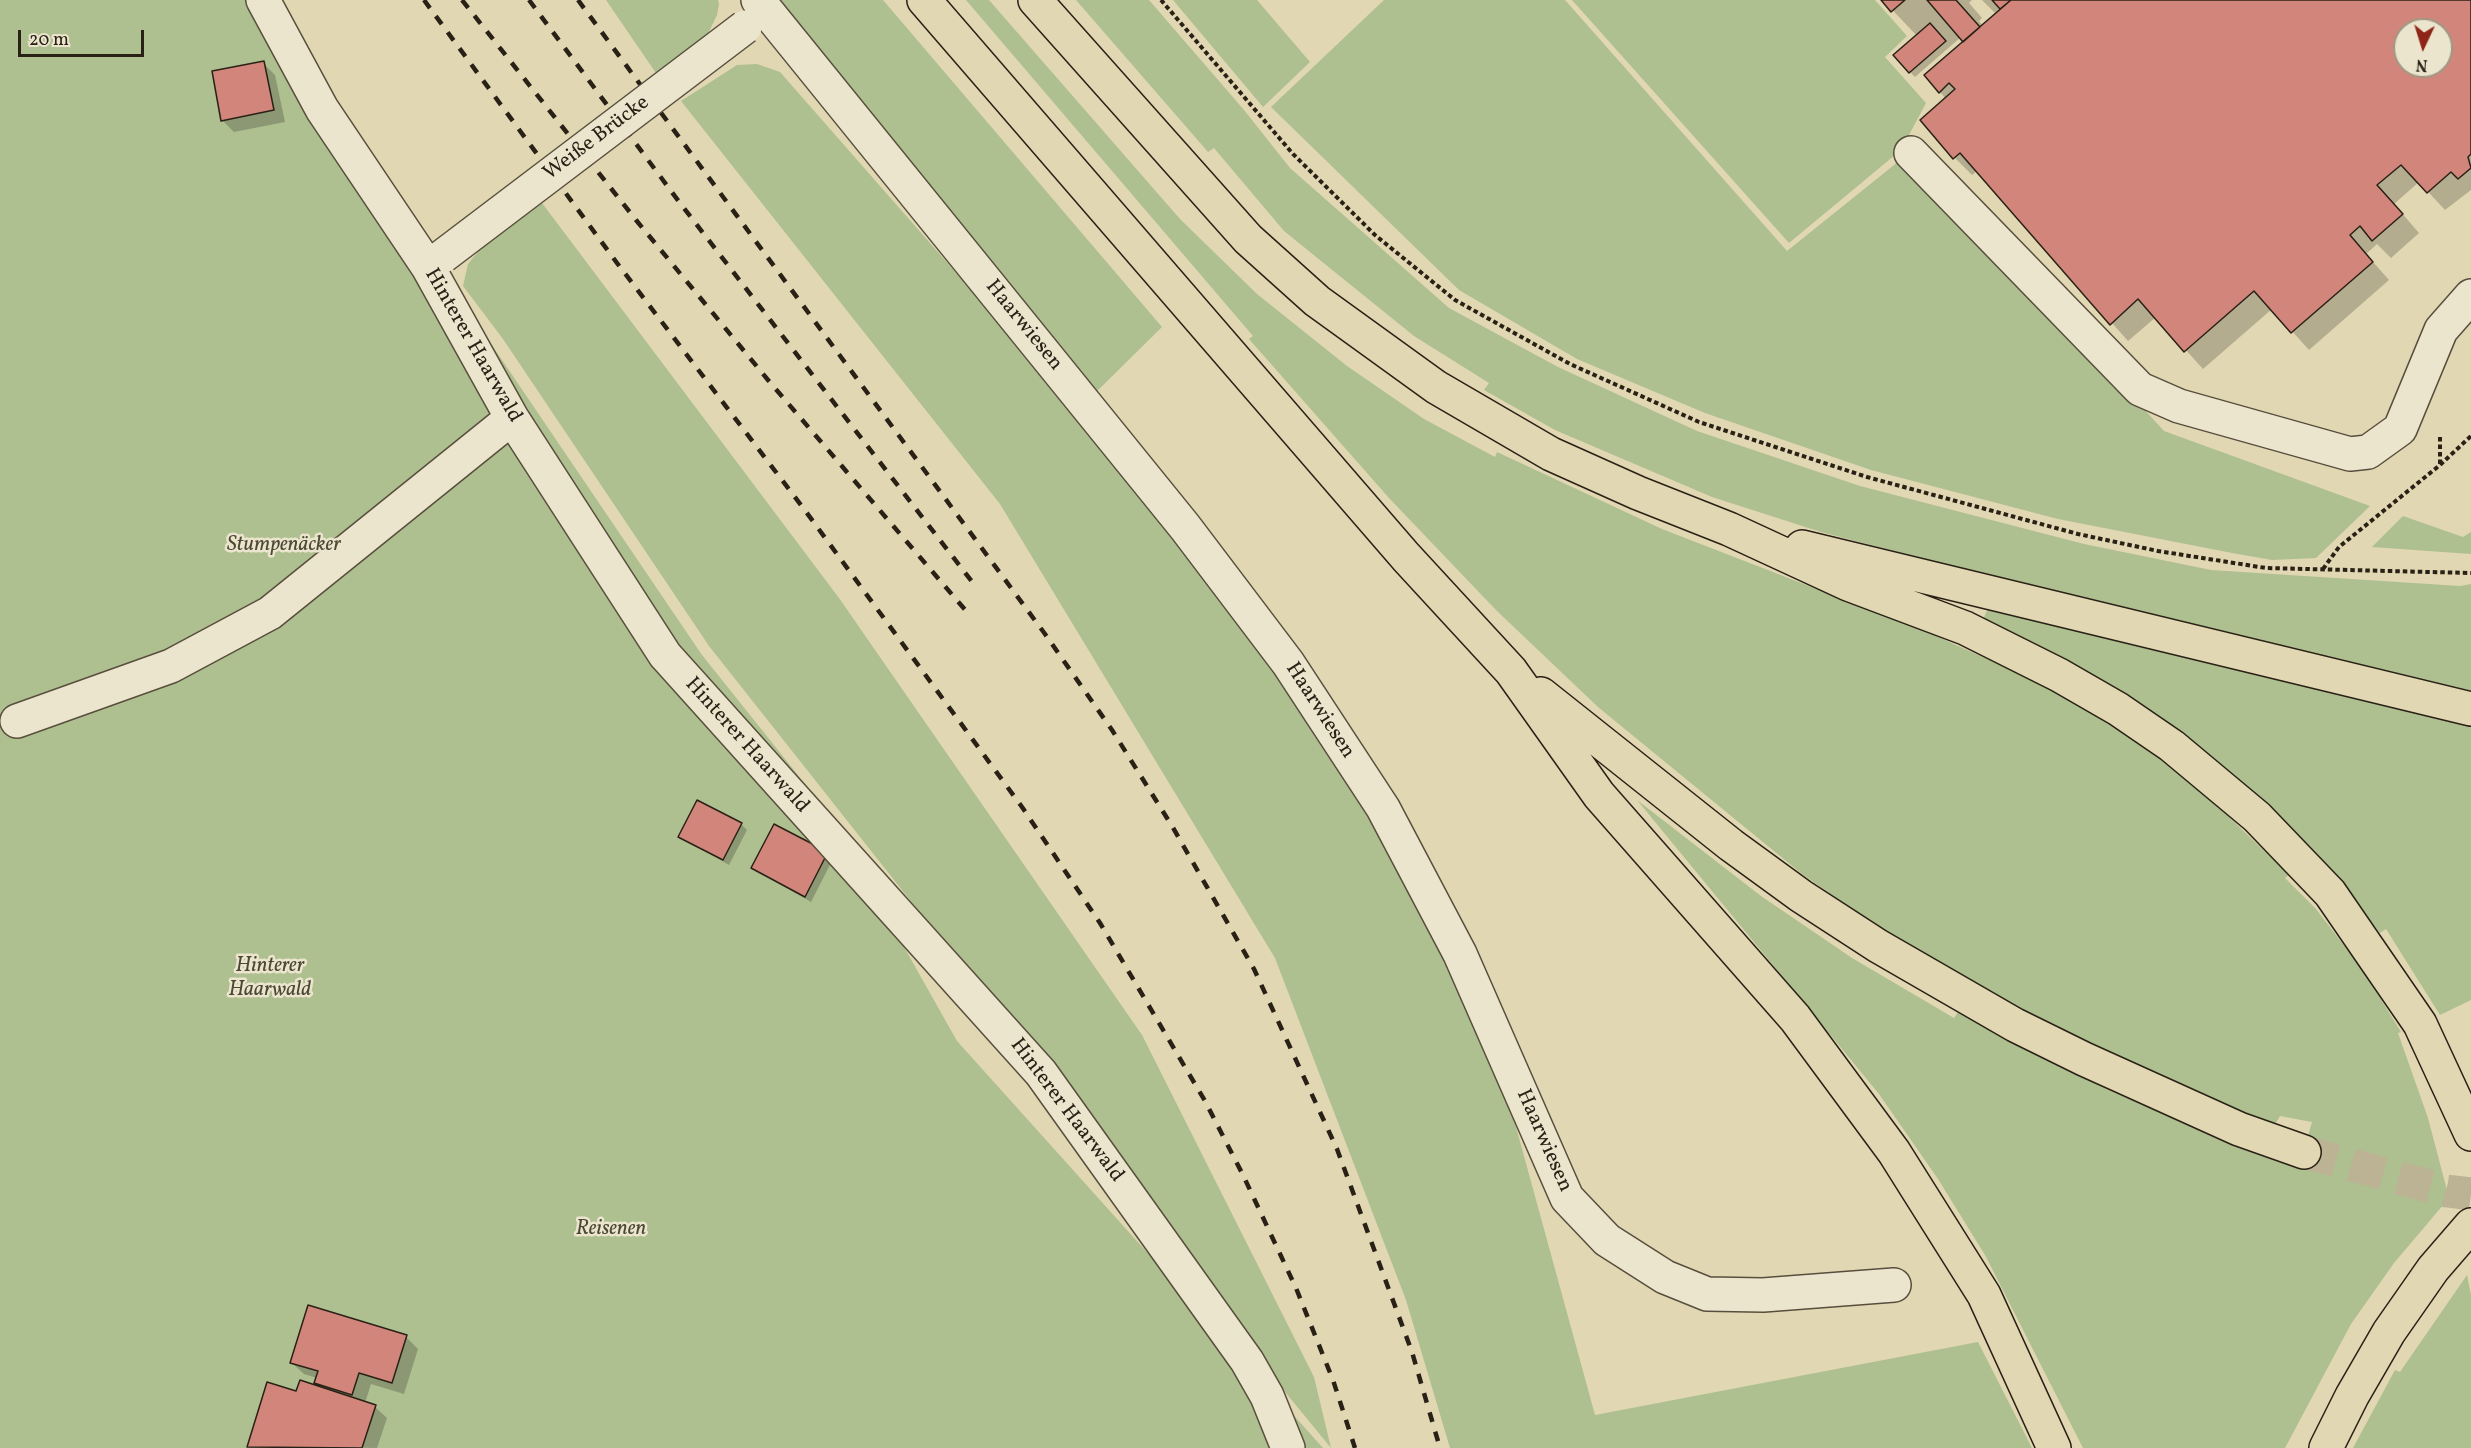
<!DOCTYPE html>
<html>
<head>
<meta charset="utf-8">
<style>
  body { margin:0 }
  #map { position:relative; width:2471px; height:1448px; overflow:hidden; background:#e1d7b3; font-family:Vollkorn,serif }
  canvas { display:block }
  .north { position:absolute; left:2393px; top:18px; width:60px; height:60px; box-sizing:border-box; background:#ece5ce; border:2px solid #9e9784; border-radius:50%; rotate:184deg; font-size:16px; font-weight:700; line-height:24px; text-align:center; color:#2a2116 }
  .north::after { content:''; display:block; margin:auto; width:21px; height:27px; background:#8f2418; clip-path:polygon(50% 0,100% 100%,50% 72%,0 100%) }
  .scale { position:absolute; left:18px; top:30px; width:126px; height:27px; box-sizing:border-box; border:3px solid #2a2116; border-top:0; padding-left:8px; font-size:18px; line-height:21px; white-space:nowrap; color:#2a2116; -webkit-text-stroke:4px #ece5ce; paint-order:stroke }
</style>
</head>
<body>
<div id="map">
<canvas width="2471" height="1448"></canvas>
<div class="north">N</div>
<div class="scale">20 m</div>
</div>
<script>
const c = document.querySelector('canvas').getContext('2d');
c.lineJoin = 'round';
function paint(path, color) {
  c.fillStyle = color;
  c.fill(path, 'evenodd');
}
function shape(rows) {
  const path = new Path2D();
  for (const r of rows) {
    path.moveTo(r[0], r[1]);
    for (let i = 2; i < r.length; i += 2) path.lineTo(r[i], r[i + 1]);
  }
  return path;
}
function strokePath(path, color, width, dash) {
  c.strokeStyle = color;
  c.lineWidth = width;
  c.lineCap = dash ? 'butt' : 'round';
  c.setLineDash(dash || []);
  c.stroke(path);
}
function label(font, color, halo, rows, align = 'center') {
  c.font = font + ' Vollkorn,serif';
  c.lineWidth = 5;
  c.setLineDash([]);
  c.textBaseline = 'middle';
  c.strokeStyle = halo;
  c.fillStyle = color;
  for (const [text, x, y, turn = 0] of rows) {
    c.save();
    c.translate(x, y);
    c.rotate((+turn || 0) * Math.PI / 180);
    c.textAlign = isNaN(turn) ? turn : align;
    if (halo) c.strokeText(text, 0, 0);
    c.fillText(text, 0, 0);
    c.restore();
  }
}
paint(shape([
  [0,0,258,0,702,655,829,814,957,1041,1323,1448,0,1448],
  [606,0,718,0,719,4,717,15,704,42,658,76],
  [768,0,883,0,1162,327,1089,399],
  [966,0,989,0,1180,219,1257,294,1347,366,1424,419,1495,457,1497,452,1662,529,1925,631,2029,678,2101,717,2192,781,2289,875,2285,878,2316,909,2363,970,2401,1032,2398,1033,2428,1118,2449,1198,2394,1263,2351,1324,2285,1448,2083,1448,1985,1255,1938,1179,1879,1094,1637,800,1761,896,1852,958,1954,1018,1958,1012,2106,1089,2251,1151,2299,1167,2312,1122,2280,1116,2274,1126,2125,1061,2029,1014,1958,974,1877,926,1802,874,1598,707,1496,610,1389,498,1249,339,1253,336],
  [1076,0,1149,0,1244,110,1290,168,1449,308,1558,367,1697,431,1860,486,2084,544,2211,570,2460,586,2471,584,2471,692,2064,595,1821,532,1712,497,1555,430,1484,390,1489,383,1414,336,1284,231,1214,148,1208,152],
  [1173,0,1257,0,1310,62,1263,107],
  [1384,0,1565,0,1787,251,1909,153,2164,431,2370,506,2316,558,2272,560,2232,553,2058,519,1871,470,1705,413,1577,359,1459,290,1271,107],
  [1572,0,1875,0,1907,36,1885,57,1926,103,1901,150,1789,243],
  [757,64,780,72,1236,592,1459,960,1513,1116,1595,1415,1978,1342,2032,1448,1450,1448,1406,1300,1275,958,1000,504,681,101,737,65],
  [542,203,839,598,1142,1035,1314,1377,1331,1448,1236,1332,1125,1172,709,646,503,339,463,286,468,264,482,247],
  [2403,516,2463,537,2471,532,2471,554,2372,547],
  [1988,608,2471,726,2471,1000,2440,1015,2386,929,2380,933,2341,884,2174,727,2112,686,1983,620],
  [2467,1275,2471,1295,2471,1448,2353,1448,2395,1370,2400,1372]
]), '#aebf90');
paint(shape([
  [1883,0,1972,0,1969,3,1982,18,1979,21,1983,26,1996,14,1982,0,2471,0,2471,190,2445,210,2419,182,2394,204,2419,233,2391,258,2377,244,2366,254,2389,280,2309,350,2272,309,2203,369,2156,317,2128,341,1977,171,1972,175,1955,158,1946,99,1940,92,1965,42,1961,37,1915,77,1910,72,1917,36],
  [2405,30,2441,30,2441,66,2405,66],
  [263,63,275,75,285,122,234,132,222,120],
  [741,824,747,830,729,865,680,836],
  [774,826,833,859,811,902,752,868],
  [406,1337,418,1349,404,1394,371,1384,365,1403,375,1407,387,1418,377,1448,248,1446,297,1392,315,1385,317,1378,304,1374,292,1363]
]), '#0003');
const building = shape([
  [1881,0,1905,0,1891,12,1881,0],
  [1927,0,1956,0,1980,27,1963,42,1927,0],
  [1992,0,2011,0,2000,9,1992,0],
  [2011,0,2471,0,2471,154,2468,157,2471,168,2458,179,2451,172,2427,193,2401,165,2377,185,2403,214,2372,241,2360,226,2350,235,2373,262,2291,333,2254,291,2184,352,2138,299,2110,325,1960,153,1953,159,1920,120,1955,89,1949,83,1939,93,1924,75,2011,0],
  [2405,30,2441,30,2441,66,2405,66,2405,30],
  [1930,23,1946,41,1909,73,1893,55,1930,23],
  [264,61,274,110,221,121,212,71,264,61],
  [697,800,742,823,723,860,678,837,697,800],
  [774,824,828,852,805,897,751,868,774,824],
  [308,1305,407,1335,392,1383,359,1373,352,1395,314,1383,318,1371,290,1363,308,1305],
  [300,1380,376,1405,362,1448,247,1447,267,1382,296,1391,300,1380]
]);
paint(building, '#d2867b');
strokePath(building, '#2a2116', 1.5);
strokePath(shape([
  [2304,1152,2447,1191,2471,1194]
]), '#bcb394', 33, [33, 16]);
const minor = shape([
  [263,0,322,109,428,267,512,418,665,655,1041,1073,1247,1361,1267,1396,1288,1448],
  [758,0,1185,527,1288,663,1383,808,1460,954,1567,1198,1607,1240,1665,1277,1707,1294,1763,1295,1894,1285],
  [1911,153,2140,389,2179,406,2350,454,2368,452,2400,429,2441,330,2471,296],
  [17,721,171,666,270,613,512,418]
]);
const highway = shape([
  [924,0,1406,557,1511,671,1599,795,1795,1018,1894,1152,1984,1295,2054,1448],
  [1035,0,1248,239,1317,301,1436,387,1551,454,1638,493,1729,529,1848,584,1965,628,2059,675,2118,709,2172,746,2257,817,2330,893,2420,1024,2471,1134],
  [1802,547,2471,709],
  [1541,694,1731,845,1801,896,1878,946,2015,1025,2084,1059,2239,1129,2304,1152],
  [2326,1448,2352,1396,2389,1332,2433,1269,2471,1225]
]);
strokePath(minor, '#584e3d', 36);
strokePath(highway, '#2a2116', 36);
strokePath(shape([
  [1161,0,1293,154,1375,235,1455,300,1570,364,1699,422,1867,477,2078,534,2158,551,2266,568,2471,573],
  [2440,464,2440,436],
  [2323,569,2339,547,2440,465,2471,436]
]), '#2a2116', 4, [4.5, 3]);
strokePath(minor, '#ece5ce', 33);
strokePath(highway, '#e1d7b3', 33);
strokePath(shape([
  [424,0,617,263,804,509,1022,807,1100,923,1205,1101,1243,1175,1296,1288,1333,1380,1355,1448],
  [462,0,636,220,768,380,967,612],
  [529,0,680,203,973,583],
  [578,0,1045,634,1112,730,1172,826,1254,969,1337,1149,1412,1352,1440,1448]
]), '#2a2116', 4.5, [10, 10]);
const minorBridge = shape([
  [443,256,745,27]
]);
strokePath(minorBridge, '#584e3d', 36, []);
strokePath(minorBridge, '#ece5ce', 33);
label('21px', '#2a2116', '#ece5ce', [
  ["Weiße Brücke",597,139,-37],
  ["Haarwiesen",1023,326,51],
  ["Hinterer Haarwald",472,346,60],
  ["Haarwiesen",1319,711,57],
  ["Hinterer Haarwald",746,746,48],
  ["Hinterer Haarwald",1066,1111,53],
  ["Haarwiesen",1543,1141,66]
]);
label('italic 21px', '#4b4834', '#ece5ce', [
  ["Stumpenäcker",284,546],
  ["Hinterer",270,967],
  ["Haarwald",270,991],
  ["Reisenen",611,1230]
]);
</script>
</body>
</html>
